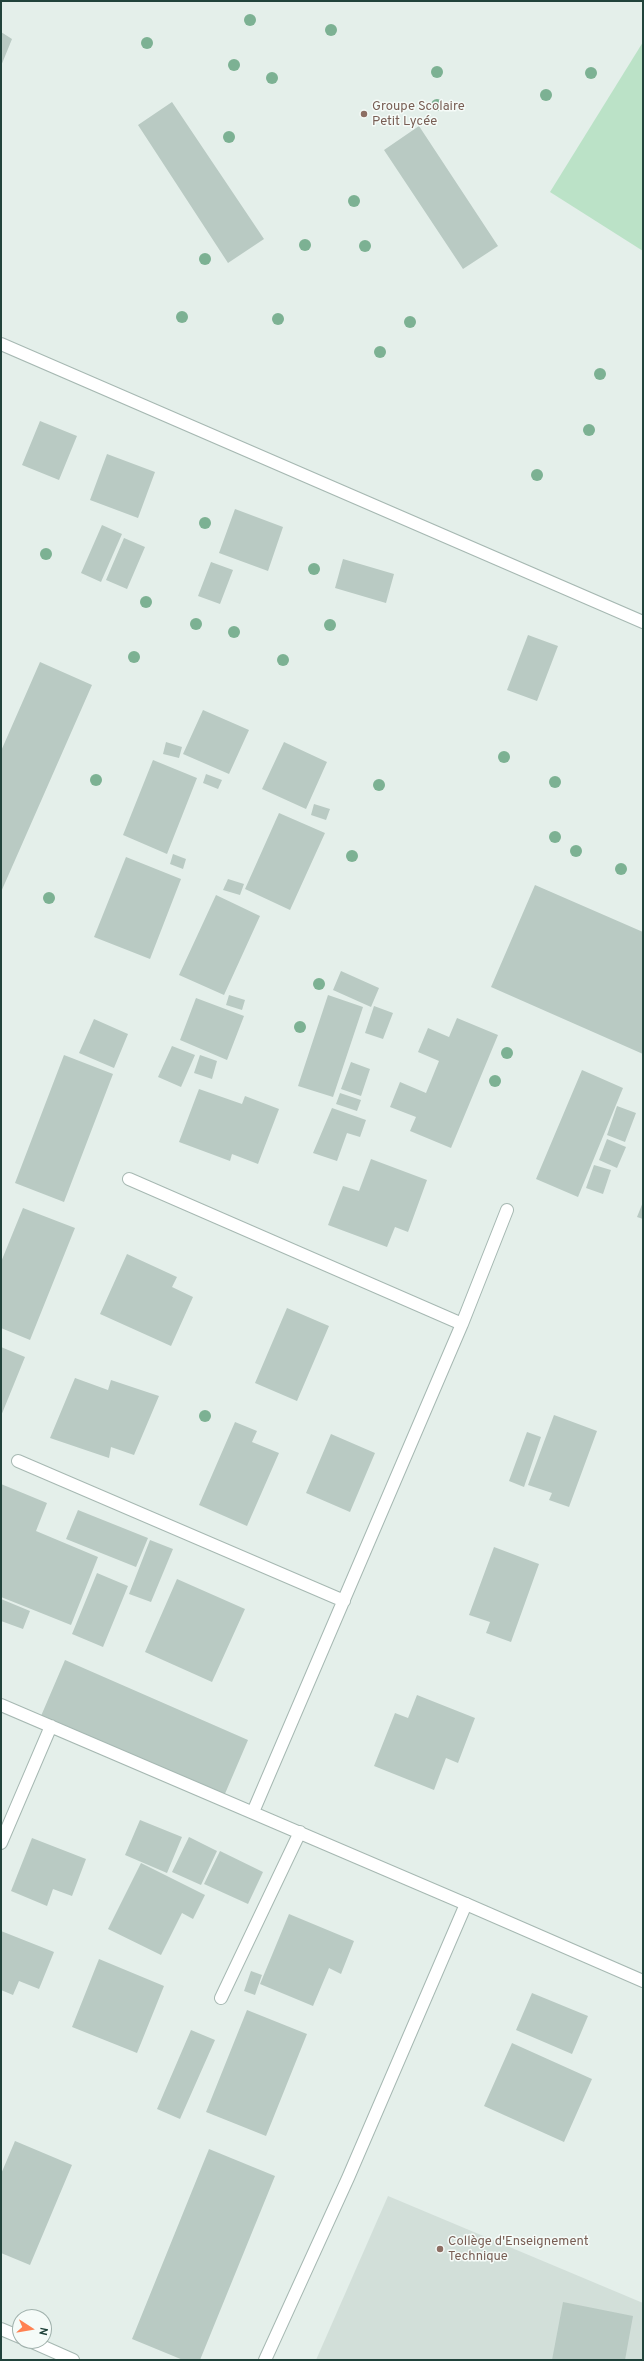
<!DOCTYPE html>
<html>
<head>
<meta charset="utf-8">
<style>
  body { margin:0 }
  #map { position:relative; width:644px; height:2361px; overflow:hidden; background:#e4efea; font-family:Overpass,sans-serif }
  canvas { display:block }
  .frame { position:absolute; inset:0; border:2px solid #21433b; pointer-events:none }
  .north { position:absolute; left:12px; top:2309px; width:40px; height:40px; box-sizing:border-box; background:#f5fbf8; border:1px solid #a0b1ac; border-radius:50%; rotate:102deg; font-size:11px; font-weight:700; line-height:16px; text-align:center; color:#21433b }
  .north::after { content:''; display:block; margin:auto; width:14px; height:18px; background:#ff8152; clip-path:polygon(50% 0,100% 100%,50% 72%,0 100%) }
</style>
</head>
<body>
<div id="map">
<canvas width="644" height="2361"></canvas>
<div class="frame"></div>
<div class="north">N</div>
</div>
<script>
const c = document.querySelector('canvas').getContext('2d');
c.lineJoin = 'round';
function paint(path, color) {
  c.fillStyle = color;
  c.fill(path, 'evenodd');
}
function shape(rows) {
  const path = new Path2D();
  for (const r of rows) {
    path.moveTo(r[0], r[1]);
    for (let i = 2; i < r.length; i += 2) path.lineTo(r[i], r[i + 1]);
  }
  return path;
}
function strokePath(path, color, width, dash) {
  c.strokeStyle = color;
  c.lineWidth = width;
  c.lineCap = dash ? 'butt' : 'round';
  c.setLineDash(dash || []);
  c.stroke(path);
}
function label(font, color, halo, rows, align = 'center') {
  c.font = font + ' Overpass,sans-serif';
  c.lineWidth = 3;
  c.setLineDash([]);
  c.textBaseline = 'middle';
  c.strokeStyle = halo;
  c.fillStyle = color;
  for (const [text, x, y, turn = 0] of rows) {
    c.save();
    c.translate(x, y);
    c.rotate((+turn || 0) * Math.PI / 180);
    c.textAlign = isNaN(turn) ? turn : align;
    if (halo) c.strokeText(text, 0, 0);
    c.fillText(text, 0, 0);
    c.restore();
  }
}
paint(shape([
  [388,2196,643,2303,643,2360,316,2360]
]), '#d2dfd9');
paint(shape([
  [643,42,643,251,550,192]
]), '#bbe2c7');
paint(shape([
  [1,32,12,39,1,66],
  [172,102,264,239,228,263,138,125],
  [419,126,498,246,463,269,384,150],
  [40,421,77,436,59,480,22,465],
  [107,454,155,472,138,518,90,500],
  [235,509,283,527,268,571,219,553],
  [102,525,122,534,101,582,81,573],
  [124,538,145,547,127,589,106,580],
  [343,559,394,574,386,603,335,588],
  [211,562,233,570,220,604,198,596],
  [528,635,558,646,537,701,507,690],
  [40,662,92,685,1,892,1,751],
  [203,710,249,730,229,774,183,754],
  [166,742,182,747,179,758,163,754],
  [284,742,327,762,306,809,262,789],
  [153,760,197,778,167,854,123,835],
  [206,774,222,780,218,789,203,783],
  [314,804,330,809,326,820,311,815],
  [279,813,325,833,290,910,245,889],
  [173,854,186,859,183,869,170,864],
  [126,857,181,879,150,959,94,937],
  [228,879,244,884,240,895,223,890],
  [535,885,643,932,643,1054,491,987],
  [216,895,260,916,224,995,179,975],
  [341,971,379,988,371,1007,333,990],
  [229,995,245,1000,242,1010,226,1005],
  [328,995,363,1007,333,1097,298,1086],
  [196,998,244,1016,227,1060,180,1040],
  [374,1006,393,1013,383,1039,365,1033],
  [457,1018,498,1035,451,1148,410,1131,416,1117,390,1107,400,1082,426,1093,439,1061,418,1052,428,1028,449,1037],
  [94,1019,128,1034,114,1068,79,1053],
  [172,1046,195,1055,181,1087,158,1077],
  [64,1055,113,1074,64,1202,15,1183],
  [200,1055,217,1061,212,1079,194,1073],
  [351,1062,370,1069,361,1096,341,1089],
  [582,1070,623,1088,578,1197,536,1179],
  [199,1089,242,1104,245,1096,279,1109,258,1164,232,1154,230,1161,179,1142],
  [340,1093,361,1100,357,1111,336,1104],
  [617,1106,636,1113,625,1142,607,1135],
  [332,1108,366,1120,360,1137,347,1133,337,1161,313,1153],
  [607,1139,626,1147,617,1168,599,1160],
  [371,1159,427,1180,408,1232,395,1227,387,1247,328,1225,343,1186,359,1191],
  [594,1165,611,1170,603,1194,586,1188],
  [643,1202,643,1219,637,1217],
  [23,1208,75,1228,30,1340,1,1328,1,1262],
  [127,1254,177,1277,172,1287,193,1297,171,1346,100,1314],
  [287,1308,329,1326,297,1401,255,1383],
  [1,1347,25,1357,1,1416],
  [75,1378,108,1390,111,1380,159,1396,134,1455,111,1447,109,1458,50,1438],
  [554,1415,597,1431,569,1507,549,1500,552,1493,528,1485],
  [235,1422,257,1431,252,1442,279,1453,247,1526,199,1505],
  [527,1432,541,1437,524,1487,509,1481],
  [331,1434,375,1453,350,1512,306,1493],
  [1,1484,47,1503,36,1531,98,1557,71,1625,1,1597],
  [78,1510,148,1538,136,1567,66,1539],
  [150,1540,173,1549,151,1602,129,1594],
  [494,1547,539,1564,511,1642,486,1633,490,1622,469,1615],
  [97,1573,128,1586,103,1647,72,1634],
  [177,1579,245,1609,212,1682,145,1652],
  [1,1599,30,1611,23,1629,1,1621],
  [65,1660,248,1740,224,1796,41,1716],
  [417,1695,475,1718,458,1763,446,1758,434,1790,374,1766,395,1713,408,1718],
  [140,1820,182,1837,167,1873,125,1855],
  [189,1837,217,1851,201,1885,172,1872],
  [32,1838,86,1859,72,1896,53,1889,47,1906,11,1891],
  [220,1851,263,1872,248,1904,204,1884],
  [141,1863,205,1895,193,1919,182,1913,161,1955,108,1929],
  [289,1914,354,1941,341,1974,329,1968,313,2006,260,1984],
  [1,1931,54,1952,39,1989,19,1981,13,1995,1,1990],
  [99,1959,164,1986,137,2053,72,2027],
  [251,1971,262,1975,255,1995,244,1991],
  [532,1993,588,2016,572,2054,516,2030],
  [247,2010,307,2034,266,2136,206,2112],
  [191,2030,215,2040,180,2119,157,2109],
  [512,2043,592,2079,564,2142,484,2106],
  [15,2141,72,2165,30,2265,1,2253,1,2174],
  [209,2149,275,2176,200,2360,183,2360,132,2339],
  [563,2302,633,2316,625,2360,552,2360]
]), '#b9cac3');
const service = shape([
  [466,1904,643,1981]
]);
const minor = shape([
  [1,344,643,622],
  [129,1179,462,1324],
  [18,1461,344,1601],
  [1,1705,466,1904,348,2178,265,2360],
  [253,1812,462,1324,507,1210],
  [1,1843,51,1726],
  [221,1998,300,1832],
  [1,2329,20,2337],
  [30,2341,73,2360]
]);
strokePath(service, '#a6b8b2', 14);
strokePath(minor, '#a6b8b2', 14);
strokePath(service, '#fff', 12);
strokePath(minor, '#fff', 12);
c.fillStyle = '#7cb193';
for (const [x, y] of [
  [250,20],
  [331,30],
  [147,43],
  [234,65],
  [437,72],
  [591,73],
  [272,78],
  [546,95],
  [437,105],
  [229,137],
  [354,201],
  [305,245],
  [365,246],
  [205,259],
  [182,317],
  [278,319],
  [410,322],
  [380,352],
  [600,374],
  [589,430],
  [537,475],
  [205,523],
  [46,554],
  [314,569],
  [146,602],
  [196,624],
  [330,625],
  [234,632],
  [134,657],
  [283,660],
  [504,757],
  [96,780],
  [555,782],
  [379,785],
  [555,837],
  [576,851],
  [352,856],
  [621,869],
  [49,898],
  [319,984],
  [300,1027],
  [507,1053],
  [495,1081],
  [205,1416]
]) {
  c.beginPath();
  c.arc(x, y, 6, 0, 2 * Math.PI);
  c.fill();
}
for (const [x, y, r, color] of [
  [364,114,4,"#8d6e63"],
  [440,2249,4,"#8d6e63"]
]) {
  const dot = new Path2D();
  dot.arc(x, y, r, 0, 2 * Math.PI);
  c.fillStyle = color;
  c.fill(dot);
  strokePath(dot, '#f5fbf8', 1.5);
}
label('13px', '#785e54', '#f5fbf8', [
  ["Groupe Scolaire",372,107],
  ["Petit Lycée",372,122],
  ["Collège d'Enseignement",448,2242],
  ["Technique",448,2257]
], 'left');
</script>
</body>
</html>
